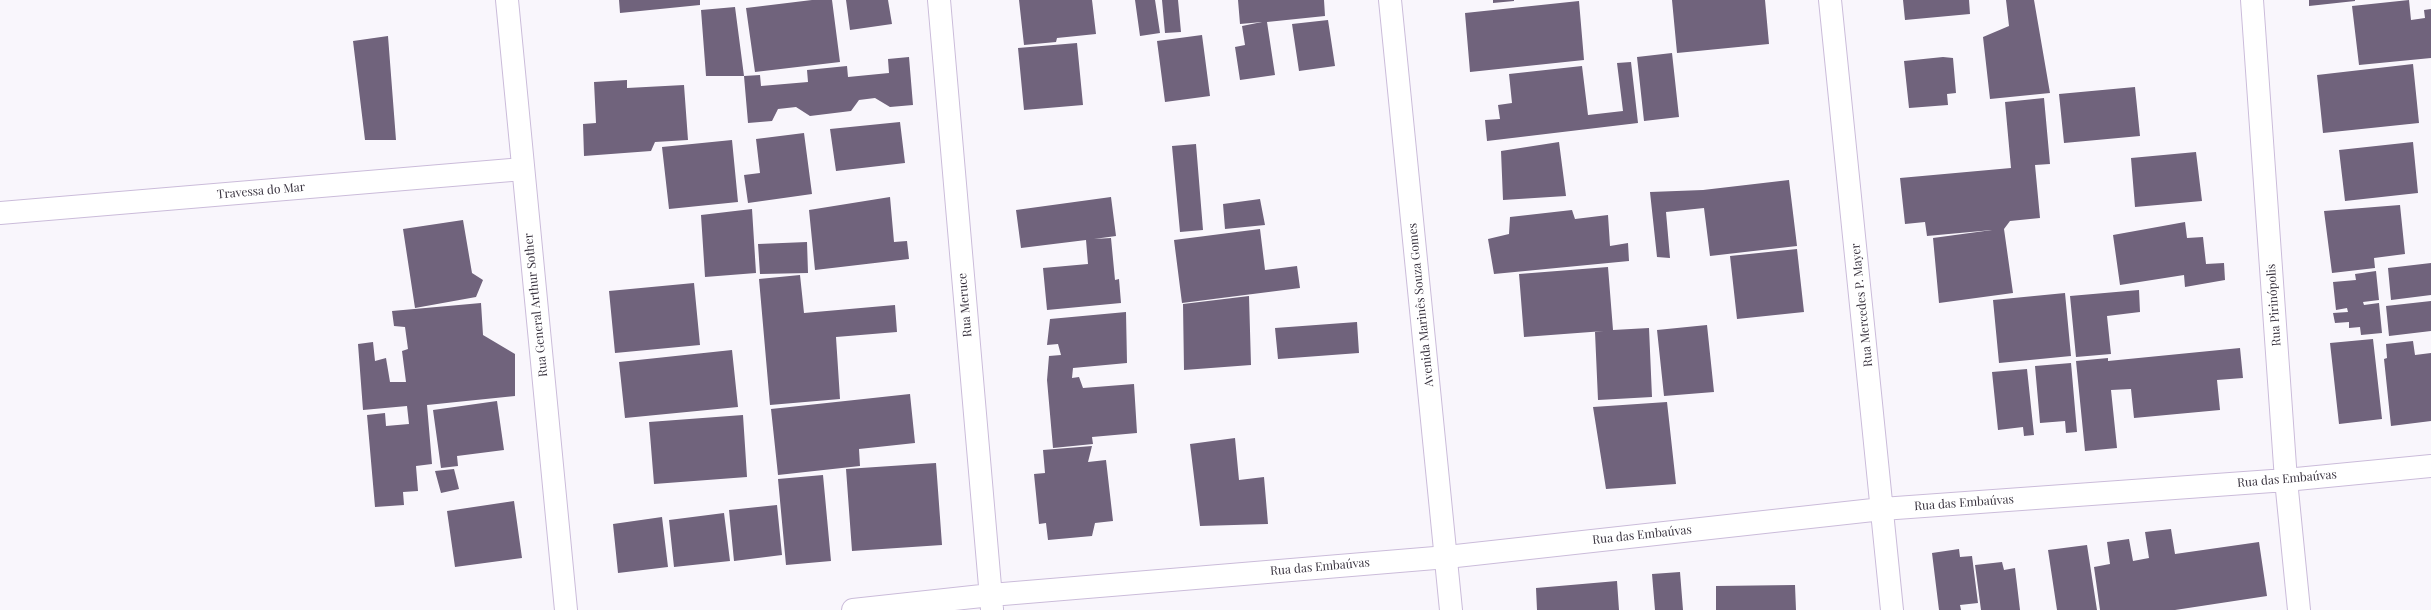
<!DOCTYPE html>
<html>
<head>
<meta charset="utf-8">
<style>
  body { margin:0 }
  canvas { display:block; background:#f9f6fc }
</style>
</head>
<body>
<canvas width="2431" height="610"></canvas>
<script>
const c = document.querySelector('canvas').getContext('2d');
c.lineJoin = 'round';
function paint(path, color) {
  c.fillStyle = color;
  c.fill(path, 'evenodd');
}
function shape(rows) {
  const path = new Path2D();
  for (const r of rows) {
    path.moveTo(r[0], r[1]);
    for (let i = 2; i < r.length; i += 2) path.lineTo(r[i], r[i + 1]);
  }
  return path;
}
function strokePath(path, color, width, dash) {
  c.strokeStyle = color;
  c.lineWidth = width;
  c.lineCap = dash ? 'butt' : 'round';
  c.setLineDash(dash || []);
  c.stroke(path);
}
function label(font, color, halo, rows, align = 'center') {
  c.font = font + ' "Playfair Display",serif';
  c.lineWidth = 4;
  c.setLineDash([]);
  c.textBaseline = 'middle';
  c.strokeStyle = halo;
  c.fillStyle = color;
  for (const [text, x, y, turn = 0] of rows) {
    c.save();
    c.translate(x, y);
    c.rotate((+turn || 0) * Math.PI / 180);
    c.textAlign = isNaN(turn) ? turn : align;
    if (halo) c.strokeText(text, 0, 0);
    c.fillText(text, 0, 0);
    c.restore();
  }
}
paint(shape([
  [619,0,700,0,700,5,620,13],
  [812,0,832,0,840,62,755,72,746,8],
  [846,0,888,0,892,24,850,30],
  [1019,0,1092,0,1096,34,1057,38,1056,42,1024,45],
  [1135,0,1155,0,1160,33,1140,36],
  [1162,0,1178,0,1181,32,1165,33],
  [1238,0,1324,0,1325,16,1267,22,1275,75,1240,80,1235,47,1245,45,1242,26,1262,22,1240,24],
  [1493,0,1514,0,1514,1,1493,3],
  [1672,0,1765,0,1769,44,1677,53],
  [1903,0,1969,0,1970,14,1905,20],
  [2006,0,2034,0,2050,93,1990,99,1983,37,2009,26],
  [2309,0,2355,0,2355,1,2309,6],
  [2409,0,2411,20,2425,18,2424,10,2431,9,2431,58,2359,65,2352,6],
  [1579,1,1584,60,1470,72,1465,13],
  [735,7,744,76,706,76,701,10],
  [1328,20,1335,66,1299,71,1292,24],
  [1202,35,1210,96,1165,102,1157,41],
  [388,36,396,140,365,140,353,41],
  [1077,43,1083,105,1024,110,1018,48],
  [1672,53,1679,117,1644,121,1637,57],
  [909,57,913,105,890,107,875,98,859,100,851,111,810,116,796,107,778,109,772,121,748,123,744,76,760,75,761,86,808,82,807,70,847,66,848,77,889,73,888,59],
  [1943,57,1953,58,1956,93,1947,94,1948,105,1909,108,1904,61],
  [1631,62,1638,123,1487,141,1485,120,1500,119,1498,105,1512,103,1509,74,1582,66,1588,115,1623,111,1617,63],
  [2413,64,2419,123,2323,133,2317,75],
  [627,80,627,88,684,85,688,140,655,142,651,151,584,156,583,124,596,123,594,82],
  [2135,87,2140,136,2064,143,2059,94],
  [2044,98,2050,164,2035,165,2040,218,2010,221,2004,229,2013,293,1939,303,1933,238,1992,230,1927,236,1925,222,1905,224,1900,178,2011,168,2005,102],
  [900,122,905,163,836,171,830,129],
  [804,133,812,194,748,203,744,175,760,173,756,139],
  [732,140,738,202,669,209,662,147],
  [1559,142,1566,196,1503,200,1501,151],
  [2413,142,2418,193,2345,201,2339,150],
  [1196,144,1203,230,1180,232,1172,146],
  [2196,152,2202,201,2135,207,2131,158],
  [1789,180,1797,246,1710,256,1704,208,1666,212,1670,258,1657,257,1650,192,1703,190],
  [890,197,894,242,907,241,909,259,815,270,809,210],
  [1111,197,1116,236,1094,239,1111,238,1115,280,1119,279,1121,303,1047,310,1043,268,1088,264,1086,240,1021,248,1016,210],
  [1260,199,1265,225,1225,229,1223,204],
  [2400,205,2405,254,2374,258,2375,268,2332,273,2324,211],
  [752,209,756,273,705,277,701,215],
  [1572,210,1575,219,1608,215,1610,246,1628,243,1629,261,1494,274,1488,239,1509,234,1510,217],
  [463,220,472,273,483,280,476,297,415,308,403,229],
  [2185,222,2187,238,2203,237,2206,264,2224,263,2225,280,2185,287,2184,275,2120,285,2113,235],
  [1260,229,1265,270,1297,266,1300,288,1182,303,1174,240],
  [807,242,808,273,760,274,758,244],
  [1797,249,1804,312,1737,319,1730,256],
  [2431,263,2431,295,2391,300,2388,268],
  [1608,267,1613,330,1649,328,1652,397,1598,400,1595,332,1604,331,1524,337,1519,274],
  [2376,271,2379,300,2363,302,2364,305,2379,303,2382,333,2361,335,2360,327,2349,328,2349,322,2335,323,2333,313,2348,312,2347,308,2336,310,2333,282,2356,280,2355,274],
  [800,275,804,313,895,305,897,332,836,337,840,399,770,405,759,279],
  [694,283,700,345,615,353,609,291],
  [2139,290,2140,312,2107,316,2111,354,2076,357,2070,296],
  [2065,293,2071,356,1999,363,1993,300],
  [1249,296,1251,365,1184,370,1183,304],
  [2431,301,2431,331,2389,336,2386,306],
  [481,303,483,335,515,354,515,396,427,405,432,464,416,466,418,491,403,492,404,505,375,507,367,415,385,413,386,426,409,424,407,406,363,410,358,344,373,342,375,361,386,358,390,382,406,382,402,351,408,349,405,327,394,326,392,311],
  [1126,312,1127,363,1073,368,1072,378,1079,377,1083,388,1134,384,1137,433,1092,437,1093,444,1053,448,1047,380,1049,356,1061,355,1058,344,1047,345,1050,319],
  [1357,322,1359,353,1278,359,1275,328],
  [1707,325,1714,392,1664,396,1657,330],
  [2373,339,2382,419,2339,424,2330,343],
  [2413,341,2415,355,2431,353,2431,421,2391,426,2384,359,2387,358,2386,344],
  [2240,348,2243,378,2217,380,2220,410,2134,418,2131,389,2111,390,2117,448,2085,451,2076,361,2108,358,2108,361],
  [732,350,738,407,625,418,619,362],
  [2071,363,2077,432,2066,433,2065,421,2040,423,2035,366],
  [2027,369,2034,435,2024,436,2023,427,1998,430,1992,372],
  [910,394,915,443,859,449,860,466,778,475,771,409],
  [497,401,504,450,457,456,458,466,441,468,433,410],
  [1667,402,1676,484,1606,489,1593,407],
  [743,415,747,477,654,484,649,422],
  [1235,438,1239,480,1264,477,1268,524,1200,526,1190,444],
  [1092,446,1088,462,1106,460,1113,521,1095,523,1092,536,1048,540,1046,523,1039,524,1034,474,1045,473,1043,450],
  [936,463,942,545,852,551,846,469],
  [454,469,459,489,441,493,435,471],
  [823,475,831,561,786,565,778,479],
  [514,501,522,558,455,567,447,511],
  [777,505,782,555,734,561,729,510],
  [724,513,730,561,674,567,669,520],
  [662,517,668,567,618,573,613,524],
  [2171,529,2175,554,2259,542,2267,596,2175,610,2100,610,2094,567,2110,564,2107,542,2129,539,2133,561,2149,558,2145,532],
  [2087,545,2097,610,2057,610,2048,550],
  [1959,549,1960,557,1972,556,1978,603,1960,605,1961,610,1939,610,1932,553],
  [2002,562,2004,570,2015,568,2020,610,1981,610,1975,565],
  [1680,572,1683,610,1655,610,1652,574],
  [1617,581,1619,610,1537,610,1536,588],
  [1795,585,1796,610,1716,610,1716,586]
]), '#70637c');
const street = shape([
  [507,0,566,610],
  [939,0,992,609],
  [1830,0,1892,610],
  [2252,0,2286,480,2299,610],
  [0,213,523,169],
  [853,610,991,595,1447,557,1882,509,2286,480,2431,466]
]);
const secondary = shape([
  [1390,0,1451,610]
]);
strokePath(street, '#cbbcda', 24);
strokePath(secondary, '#cbbcda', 24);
strokePath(street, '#fff', 22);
strokePath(secondary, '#fff', 22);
label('12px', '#38323e', '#fff', [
  ["Travessa do Mar",261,191,-5],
  ["Rua General Arthur Sother",536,305,-96],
  ["Rua Meruce",965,305,-95],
  ["Avenida Marinês Souza Gomes",1421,305,-96],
  ["Rua Mercedes P. Mayer",1862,305,-96],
  ["Rua Pirinópolis",2274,305,-94],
  ["Rua das Embaúvas",2287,479,-5],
  ["Rua das Embaúvas",1964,503,-4],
  ["Rua das Embaúvas",1642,535,-6],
  ["Rua das Embaúvas",1320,567,-5]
]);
</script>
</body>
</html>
